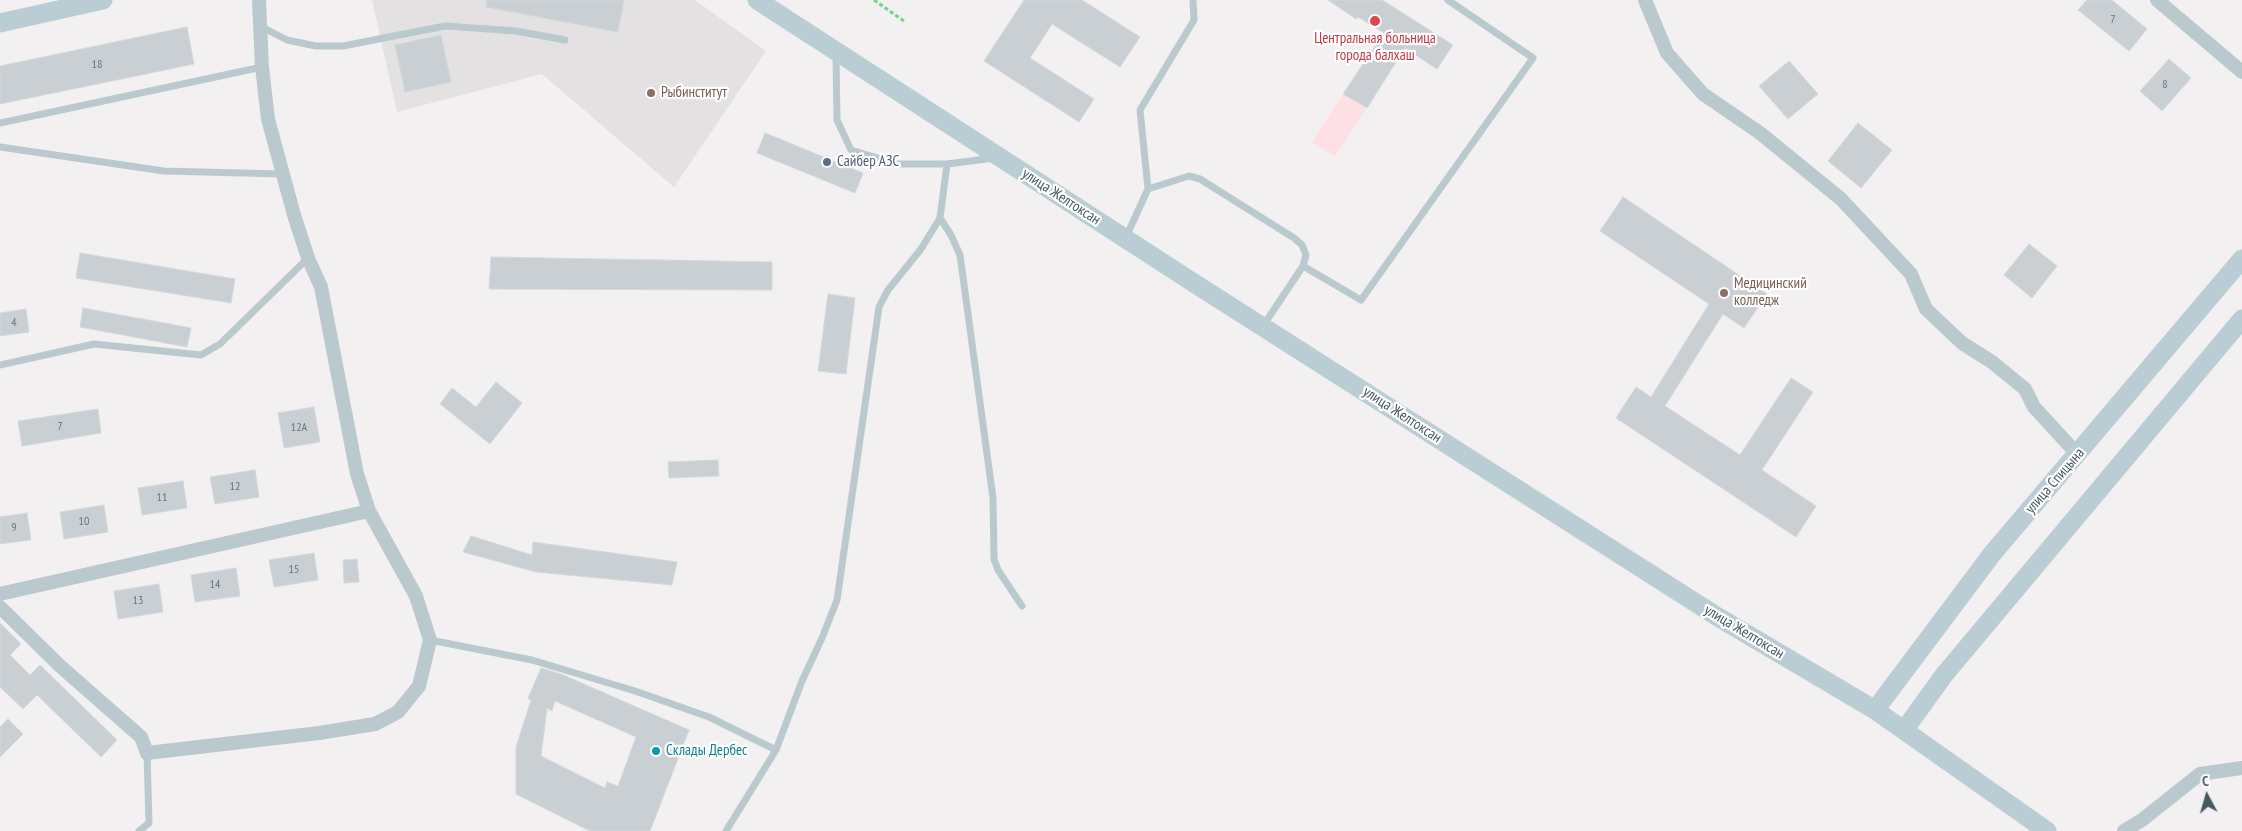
<!DOCTYPE html>
<html>
<head>
<meta charset="utf-8">
<style>
  body { margin:0 }
  #map { position:relative; width:2242px; height:831px; overflow:hidden; background:#f3f0f1; font-family:"PT Sans Narrow",sans-serif }
  canvas { display:block }
  .north { position:absolute; left:2182px; top:771px; width:50px; height:50px; -webkit-text-stroke:4px #fff; paint-order:stroke; rotate:354deg; font-size:14px; font-weight:700; line-height:20px; text-align:center; color:#465960 }
  .north::after { content:''; display:block; margin:auto; width:18px; height:22px; background:#465960; clip-path:polygon(50% 0,100% 100%,50% 72%,0 100%) }
</style>
</head>
<body>
<div id="map">
<canvas width="2242" height="831"></canvas>
<div class="north">С</div>
</div>
<script>
const c = document.querySelector('canvas').getContext('2d');
c.lineJoin = 'round';
function paint(path, color) {
  c.fillStyle = color;
  c.fill(path, 'evenodd');
}
function shape(rows) {
  const path = new Path2D();
  for (const r of rows) {
    path.moveTo(r[0], r[1]);
    for (let i = 2; i < r.length; i += 2) path.lineTo(r[i], r[i + 1]);
  }
  return path;
}
function strokePath(path, color, width, dash) {
  c.strokeStyle = color;
  c.lineWidth = width;
  c.lineCap = dash ? 'butt' : 'round';
  c.setLineDash(dash || []);
  c.stroke(path);
}
function label(font, color, halo, rows, align = 'center') {
  c.font = font + ' "PT Sans Narrow",sans-serif';
  c.lineWidth = 4.5;
  c.setLineDash([]);
  c.textBaseline = 'middle';
  c.strokeStyle = halo;
  c.fillStyle = color;
  for (const [text, x, y, turn = 0] of rows) {
    c.save();
    c.translate(x, y);
    c.rotate((+turn || 0) * Math.PI / 180);
    c.textAlign = isNaN(turn) ? turn : align;
    if (halo) c.strokeText(text, 0, 0);
    c.fillText(text, 0, 0);
    c.restore();
  }
}
paint(shape([
  [372,0,695,0,766,51,674,187,542,74,397,112]
]), '#e4e1e3');
paint(shape([
  [1343,94,1366,109,1335,156,1312,142]
]), '#fddfe4');
const building = shape([
  [487,0,624,0,618,32,486,7,487,0],
  [1024,0,1082,0,1140,37,1120,67,1052,24,1030,58,1094,99,1079,122,984,61,1024,0],
  [1328,0,1382,0,1453,45,1437,69,1405,48,1367,108,1343,94,1384,33,1358,17,1356,19,1328,0],
  [2087,0,2112,0,2147,29,2129,51,2078,10,2087,0],
  [187,27,194,64,0,104,0,66,187,27],
  [441,35,451,82,405,92,395,45,441,35],
  [2169,59,2191,78,2162,111,2140,91,2169,59],
  [1789,61,1818,94,1788,119,1759,86,1789,61],
  [1858,123,1892,150,1861,188,1828,161,1858,123],
  [765,133,863,173,855,193,757,153,765,133],
  [1623,197,1767,294,1744,328,1723,314,1665,406,1740,455,1791,378,1813,392,1762,470,1816,506,1796,537,1616,418,1636,387,1651,397,1709,304,1600,231,1623,197],
  [2029,244,2057,266,2032,298,2004,275,2029,244],
  [80,253,235,279,231,303,76,278,80,253],
  [491,257,772,262,772,290,489,289,491,257],
  [828,294,855,298,846,374,818,371,828,294],
  [83,308,191,328,187,347,80,327,83,308],
  [26,309,29,332,0,336,0,313,26,309],
  [496,382,522,403,490,444,440,404,452,388,476,407,496,382],
  [314,407,320,442,284,448,278,413,314,407],
  [98,409,101,433,22,446,18,421,98,409],
  [718,460,719,476,669,478,668,462,718,460],
  [255,470,259,497,215,504,210,477,255,470],
  [183,481,187,508,142,515,138,488,183,481],
  [104,505,108,532,64,539,60,512,104,505],
  [27,513,31,540,0,544,0,517,27,513],
  [471,536,532,555,533,542,677,562,672,585,536,572,463,552,471,536],
  [314,553,318,580,274,587,269,560,314,553],
  [357,559,359,582,344,583,343,560,357,559],
  [236,568,240,596,195,602,191,575,236,568],
  [159,584,163,612,118,619,114,591,159,584],
  [0,623,21,644,10,655,30,675,40,665,117,740,101,757,37,695,23,709,0,687,0,623],
  [541,668,561,674,689,730,650,831,590,831,516,794,516,747,531,700,528,698,541,668],
  [555,701,636,737,618,786,607,782,605,788,541,756,547,708,552,711,555,701],
  [8,719,23,734,0,757,0,727,8,719]
]);
paint(building, '#c9cfd3');
strokePath(building, '#d3d8dc', 1);
strokePath(shape([
  [874,0,904,21]
]), '#6fd68b', 3, [4, 2.5]);
strokePath(shape([
  [260,26,287,40,316,46,343,46,445,26,516,31,565,40],
  [836,55,837,120,851,150,898,164,947,164,994,158],
  [0,123,262,67],
  [0,147,164,171,281,174],
  [1148,189,1189,176,1200,179,1294,238,1302,245,1306,255,1303,266],
  [940,218,951,235,960,255,993,498,994,559,998,570,1022,606],
  [1126,237,1148,189,1140,110,1194,20,1193,0],
  [1263,326,1303,266,1361,300,1533,58,1448,0],
  [0,365,94,344,201,355,220,344,308,258],
  [430,640,532,660,635,691,709,717,776,750],
  [139,831,149,823,147,753],
  [726,831,776,750,802,681,822,638,837,600,879,307,888,290,921,249,940,218,947,164]
]), '#bac9ce', 7);
strokePath(shape([
  [1645,0,1667,53,1703,94,1760,133,1841,199,1911,274,1926,309,1962,343,1992,362,2025,389,2034,407,2078,455],
  [2157,0,2242,72],
  [0,594,369,511],
  [0,607,60,666,141,737,147,753,319,733,375,724,398,712,419,686,430,640,416,596,369,511,357,474,321,287,308,258,294,215,268,119,262,67,259,0],
  [2124,831,2142,820,2200,774,2242,768]
]), '#bac9ce', 14);
strokePath(shape([
  [757,0,1197,285,1718,617,1875,710,2047,831],
  [0,23,103,0],
  [1875,710,1992,554,2242,259],
  [1905,729,1944,675,2242,319]
]), '#baccd4', 19);
for (const [x, y, r, color] of [
  [1375,21,6,"#e0444e"],
  [651,93,5,"#8d6e63"],
  [827,162,5,"#5c6f8a"],
  [1724,293,5,"#8d6e63"],
  [656,751,5,"#0f9aa8"]
]) {
  const dot = new Path2D();
  dot.arc(x, y, r, 0, 2 * Math.PI);
  c.fillStyle = color;
  c.fill(dot);
  strokePath(dot, '#fff', 2);
}
label('12px', '#67767d', null, [
  ["7",2113,20],
  ["18",97,65],
  ["8",2165,85],
  ["4",14,323],
  ["7",60,427],
  ["12А",299,428],
  ["12",235,487],
  ["11",162,498],
  ["10",84,522],
  ["9",14,528],
  ["15",294,570],
  ["14",215,585],
  ["13",138,601]
]);
label('15px', '#be3a42', '#fff', [
  ["Центральная больница",1375,39],
  ["города балхаш",1375,56]
]);
label('15px', '#785e54', '#fff', [
  ["Рыбинститут",661,93],
  ["Медицинский",1734,284],
  ["колледж",1734,301]
], 'left');
label('15px', '#4e5e75', '#fff', [
  ["Сайбер АЗС",837,162]
], 'left');
label('15px', '#465960', '#fff', [
  ["улица Желтоксан",1061,197,33],
  ["улица Желтоксан",1402,415,33],
  ["улица Спицына",2055,481,-49],
  ["улица Желтоксан",1744,632,31]
]);
label('15px', '#0d838f', '#fff', [
  ["Склады Дербес",666,751]
], 'left');
</script>
</body>
</html>
